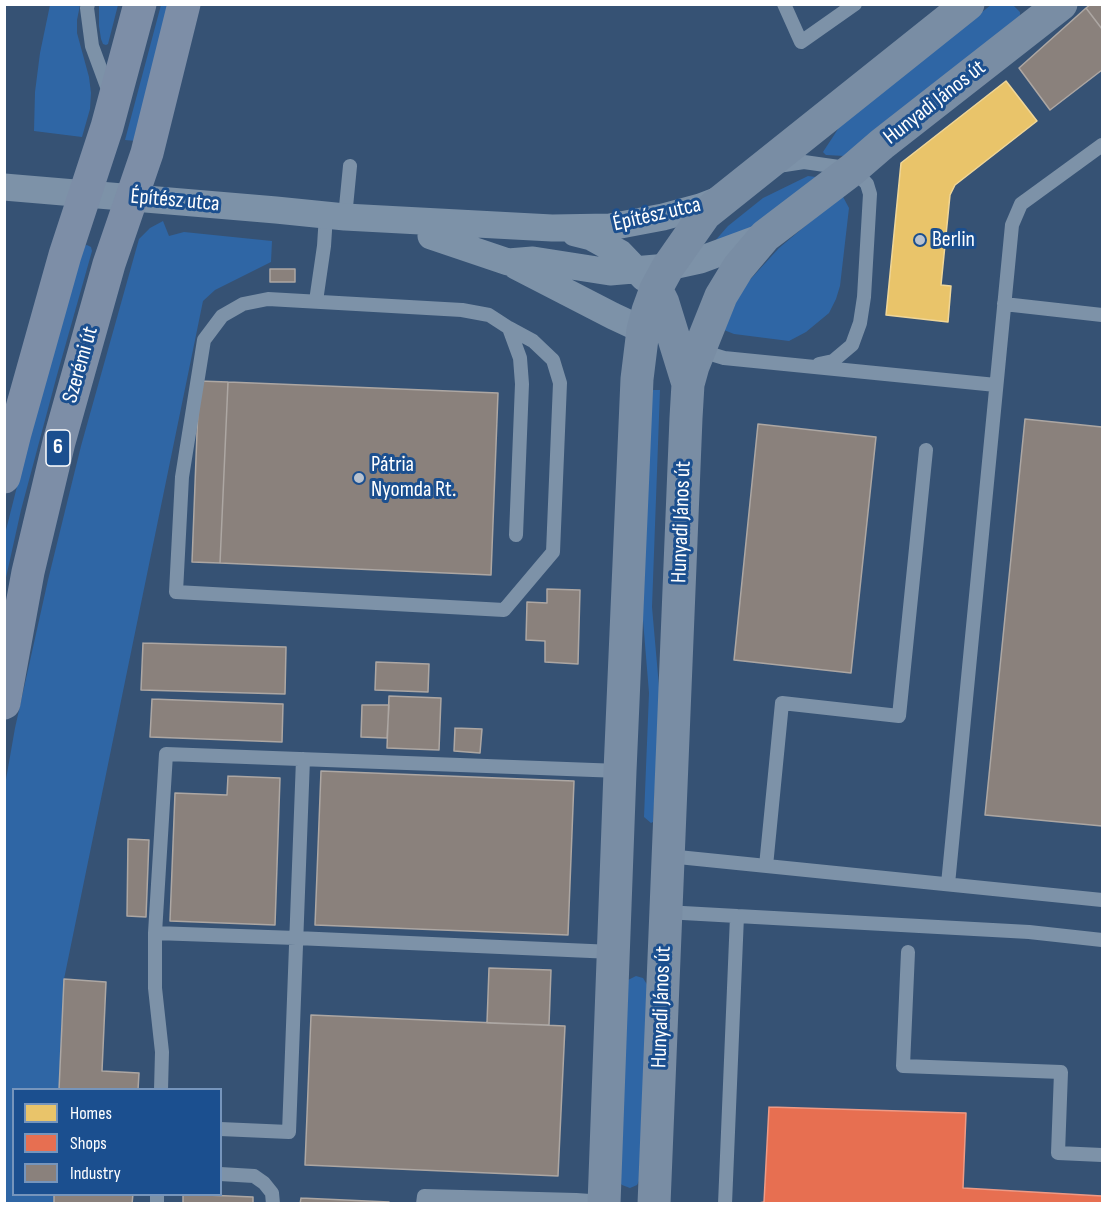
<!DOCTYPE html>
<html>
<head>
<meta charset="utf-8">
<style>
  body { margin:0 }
  #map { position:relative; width:1107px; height:1208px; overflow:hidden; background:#365274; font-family:"Sofia Sans Condensed",sans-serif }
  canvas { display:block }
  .frame { position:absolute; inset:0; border:6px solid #fff; pointer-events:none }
  .legend { position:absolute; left:12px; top:1088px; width:210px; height:108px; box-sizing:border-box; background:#1b4f8f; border:2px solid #7695bc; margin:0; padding:8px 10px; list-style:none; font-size:18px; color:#fff }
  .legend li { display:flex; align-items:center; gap:12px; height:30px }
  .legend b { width:30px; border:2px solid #7695bc }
</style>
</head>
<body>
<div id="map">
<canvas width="1107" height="1208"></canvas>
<div class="frame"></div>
<ul class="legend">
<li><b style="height:16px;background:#e9c46a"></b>Homes</li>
<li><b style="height:16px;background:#e76f51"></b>Shops</li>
<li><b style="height:16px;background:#8a817c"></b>Industry</li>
</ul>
</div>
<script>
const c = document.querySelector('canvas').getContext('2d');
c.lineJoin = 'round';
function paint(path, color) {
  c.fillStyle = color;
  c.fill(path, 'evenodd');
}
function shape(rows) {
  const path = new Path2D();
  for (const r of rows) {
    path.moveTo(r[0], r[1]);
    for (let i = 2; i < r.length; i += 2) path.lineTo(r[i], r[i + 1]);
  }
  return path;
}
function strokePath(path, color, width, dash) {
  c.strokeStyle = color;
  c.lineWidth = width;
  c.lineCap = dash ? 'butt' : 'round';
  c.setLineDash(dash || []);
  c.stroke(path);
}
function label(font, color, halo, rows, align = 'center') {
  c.font = font + ' "Sofia Sans Condensed",sans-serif';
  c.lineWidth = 6;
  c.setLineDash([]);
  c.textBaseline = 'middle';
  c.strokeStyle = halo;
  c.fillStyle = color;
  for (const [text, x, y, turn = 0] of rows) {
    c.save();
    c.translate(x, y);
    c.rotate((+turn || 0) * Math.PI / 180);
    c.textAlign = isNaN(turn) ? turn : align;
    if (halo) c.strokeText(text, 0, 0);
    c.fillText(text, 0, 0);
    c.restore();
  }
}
paint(shape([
  [50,5,80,5,77,20,77,33,89,77,91,93,90,109,82,137,34,131,35,92,40,53],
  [99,5,118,5,108,44,106,45,103,44,101,39,99,26],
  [161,5,169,5,136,141,125,140],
  [991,5,1013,5,1020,12,1020,20,845,156,826,155,823,152,840,126,855,111],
  [808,176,816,177,754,227,714,242,728,226,763,198],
  [842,195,849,208,840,286,836,299,829,313,806,332,789,341,734,334,724,330,730,311,746,284,779,248],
  [163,221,169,236,184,232,272,241,271,262,215,290,203,301,64,979,59,1089,14,1090,14,1194,54,1195,54,1203,5,1204,5,785,15,728,48,580,81,446,139,239,150,228],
  [87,245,91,247,92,251,57,375,21,510,5,582,5,534,29,439,83,246],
  [651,390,660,390,652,607,660,698,653,822,651,823,644,817,649,693,642,608],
  [636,976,643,978,648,986,639,1181,637,1185,630,1188,622,1185,620,1183,628,980]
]), '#2f66a5');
const homes = shape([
  [1006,81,1037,121,955,185,950,195,941,285,951,286,948,322,886,315,901,163,1006,81]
]);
paint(homes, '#e9c46a');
strokePath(homes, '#f0d697', 1.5);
const shops = shape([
  [769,1107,966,1113,963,1188,1102,1196,1102,1204,754,1204,764,1202,769,1107]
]);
paint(shops, '#e76f51');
strokePath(shops, '#ee9a85', 1.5);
const industry = shape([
  [1091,4,1102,4,1102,29,1086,8,1091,4],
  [1086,8,1102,29,1102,70,1050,110,1019,68,1086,8],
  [270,269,295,269,295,282,270,282,270,269],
  [199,381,228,382,220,563,192,562,199,381],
  [228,382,498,393,491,575,220,563,228,382],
  [1025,419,1102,427,1102,826,985,815,1025,419],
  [758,424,876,437,851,673,734,660,758,424],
  [547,589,580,590,578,664,545,662,545,641,526,640,527,602,547,603,547,589],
  [143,643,286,647,285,694,141,690,143,643],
  [376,662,429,664,428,692,375,690,376,662],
  [389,696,441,698,439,750,387,748,389,696],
  [152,699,283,704,282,742,150,737,152,699],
  [362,705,389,705,387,738,361,737,362,705],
  [455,728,482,729,480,753,454,751,455,728],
  [321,771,574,781,568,935,315,925,321,771],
  [228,776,280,778,275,925,170,921,175,793,227,795,228,776],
  [128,839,149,840,146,917,127,916,128,839],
  [489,968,551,970,549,1025,487,1023,489,968],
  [64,979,106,982,102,1071,139,1073,138,1090,59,1090,64,979],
  [311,1015,565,1026,558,1176,305,1165,311,1015],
  [54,1194,133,1194,132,1204,54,1204,54,1194],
  [183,1194,253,1197,253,1204,183,1204,183,1194],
  [301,1198,389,1202,389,1204,300,1204,301,1198]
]);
paint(industry, '#8a817c');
strokePath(industry, '#ada7a3', 1.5);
strokePath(shape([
  [88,4,87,8,92,46,109,92],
  [784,4,801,42,855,4],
  [778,166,804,162,853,169,867,184,870,194,864,297,860,323,852,345,833,361,819,364],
  [345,217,350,166],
  [316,301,324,246,326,215],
  [1004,304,1102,315],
  [509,328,533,341,553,360,560,383,553,552,504,610,176,592,182,477,204,340,222,316,243,304,268,299,462,310,489,315,509,328,520,358,522,384,516,535],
  [698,350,724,358,996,385],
  [668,856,1102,900],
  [766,866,782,703,899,716,926,450],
  [948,884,1012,225,1021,204,1102,145],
  [665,912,737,916,725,1204],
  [737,916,1029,932,1102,940],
  [155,933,296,938,613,952],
  [908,952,903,1066,1061,1072,1058,1153,1102,1155],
  [161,1090,162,1052,155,988,155,933,166,754,620,771],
  [220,1129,289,1132,303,759],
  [220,1174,254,1176,264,1183,272,1193,273,1204],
  [157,1204,157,1194],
  [423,1204,424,1196,576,1200,604,1202]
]), '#7d92a8', 14);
strokePath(shape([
  [4,187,276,210,345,217,552,228,610,227,663,217,700,207,721,199],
  [575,233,591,237,620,253,644,278],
  [431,236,508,262,533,260,610,272,668,267,700,260,765,236],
  [516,266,613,316,643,330]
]), '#7d92a8', 27);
strokePath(shape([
  [656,289,663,303,688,384],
  [604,1204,620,771,637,379,643,330,648,311,656,289,668,267,705,214,968,4],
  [654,1204,686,418,688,384,693,366,721,296,738,268,765,236,853,169,882,144,1061,4]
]), '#798da4', 33);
strokePath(shape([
  [4,477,15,433,65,255,107,127,140,4],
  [4,703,28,572,59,442,109,264,147,153,184,4]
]), '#7d8ea7', 33);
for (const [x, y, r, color] of [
  [920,240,6,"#b9c2ce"],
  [359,478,6,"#b9c2ce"]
]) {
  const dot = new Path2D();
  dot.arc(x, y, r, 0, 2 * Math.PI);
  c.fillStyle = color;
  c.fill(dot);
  strokePath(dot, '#1b4f8f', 2);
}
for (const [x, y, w] of [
  [58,448,24]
]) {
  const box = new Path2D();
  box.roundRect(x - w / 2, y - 18, w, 36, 4.5);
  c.fillStyle = '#1b4f8f';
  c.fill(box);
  strokePath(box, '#fff', 1.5);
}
label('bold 21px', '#fff', null, [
  ["6",58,448]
]);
label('22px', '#fff', '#1b4f8f', [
  ["Hunyadi János út",935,103,-38],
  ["Építész utca",175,201,5],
  ["Építész utca",657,215,-13],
  ["Szerémi út",81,365,-74],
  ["Hunyadi János út",682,522,-88],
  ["Hunyadi János út",662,1007,-88]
]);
label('22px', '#fff', '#1b4f8f', [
  ["Berlin",932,240],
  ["Pátria",371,465],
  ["Nyomda Rt.",371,490]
], 'left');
</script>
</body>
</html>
